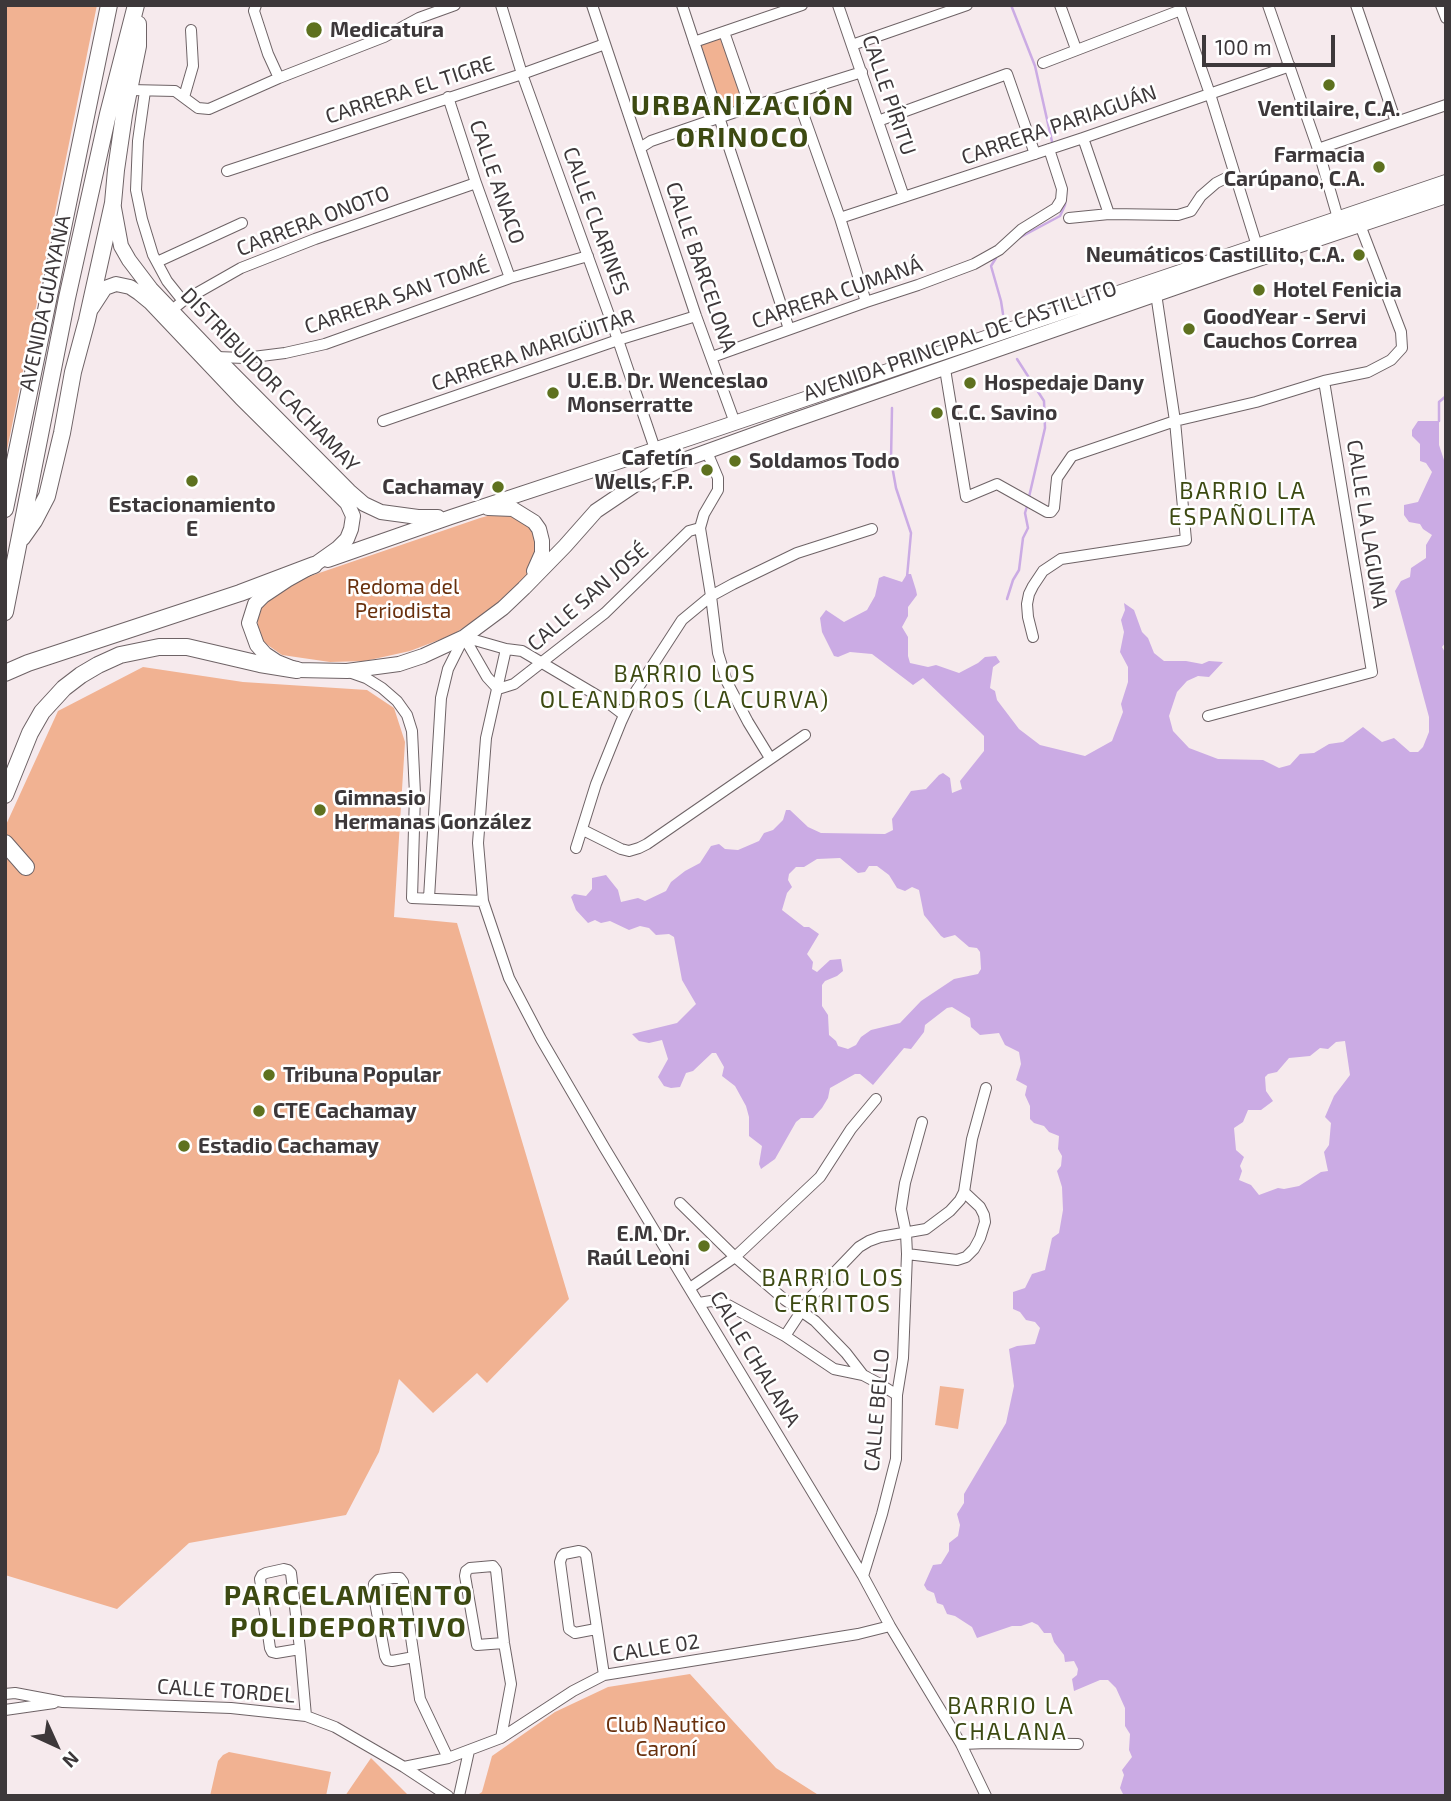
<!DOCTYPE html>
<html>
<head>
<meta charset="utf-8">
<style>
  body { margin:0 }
  #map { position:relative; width:1451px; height:1801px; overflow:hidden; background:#f6eaed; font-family:"Exo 2",sans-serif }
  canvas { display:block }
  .frame { position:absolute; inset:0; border:7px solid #3d383a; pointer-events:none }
  .north { position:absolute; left:21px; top:1710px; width:70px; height:70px; -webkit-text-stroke:5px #fff; paint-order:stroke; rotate:135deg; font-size:19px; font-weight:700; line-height:28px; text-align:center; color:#3d383a }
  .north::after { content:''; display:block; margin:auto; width:24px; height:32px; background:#3d383a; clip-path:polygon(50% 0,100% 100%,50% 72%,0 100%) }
  .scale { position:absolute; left:1202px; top:35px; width:133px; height:32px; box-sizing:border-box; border:4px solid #3d383a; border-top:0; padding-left:9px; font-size:21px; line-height:24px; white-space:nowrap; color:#3d383a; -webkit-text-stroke:5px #fff; paint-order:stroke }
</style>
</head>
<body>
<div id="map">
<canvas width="1451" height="1801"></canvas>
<div class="frame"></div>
<div class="north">N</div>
<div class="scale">100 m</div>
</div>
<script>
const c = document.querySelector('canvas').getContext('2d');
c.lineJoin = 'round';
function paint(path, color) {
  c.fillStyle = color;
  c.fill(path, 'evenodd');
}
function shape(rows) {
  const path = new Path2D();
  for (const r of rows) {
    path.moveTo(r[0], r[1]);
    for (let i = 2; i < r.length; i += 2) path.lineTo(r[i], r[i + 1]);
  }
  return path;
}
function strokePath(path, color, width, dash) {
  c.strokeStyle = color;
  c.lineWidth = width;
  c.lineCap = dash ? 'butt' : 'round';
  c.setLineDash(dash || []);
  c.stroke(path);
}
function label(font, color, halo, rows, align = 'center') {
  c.font = font + ' "Exo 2",sans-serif';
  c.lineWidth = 5;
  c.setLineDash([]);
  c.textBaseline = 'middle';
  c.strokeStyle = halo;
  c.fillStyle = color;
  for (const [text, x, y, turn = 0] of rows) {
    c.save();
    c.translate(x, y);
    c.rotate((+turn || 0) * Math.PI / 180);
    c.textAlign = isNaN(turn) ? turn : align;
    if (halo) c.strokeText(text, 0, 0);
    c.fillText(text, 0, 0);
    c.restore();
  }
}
paint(shape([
  [5,5,97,5,5,460],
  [721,36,747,105,720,114,698,45],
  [513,509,537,533,534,566,521,584,492,609,452,635,410,651,365,661,330,662,282,655,259,639,257,612,287,584,480,518],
  [143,667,243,682,367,690,394,708,405,742,394,917,457,923,569,1299,487,1383,477,1373,433,1413,399,1379,379,1452,346,1515,189,1543,117,1609,5,1575,5,827,58,711],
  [940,1386,964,1389,958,1429,935,1425],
  [690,1674,776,1768,820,1796,476,1796,482,1792,492,1756,555,1712,608,1687],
  [229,1752,331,1772,326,1796,210,1796,218,1761,223,1755],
  [371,1758,409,1796,345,1796]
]), '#f1b292');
paint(shape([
  [1418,421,1439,421,1439,445,1446,466,1446,642,1442,647,1446,654,1446,1796,1124,1796,1120,1788,1124,1775,1122,1770,1132,1757,1129,1750,1130,1734,1125,1726,1125,1708,1116,1688,1108,1680,1100,1680,1074,1691,1072,1679,1077,1675,1078,1669,1074,1661,1065,1662,1064,1655,1054,1642,1051,1633,1044,1633,1038,1625,1032,1622,1021,1626,1012,1626,977,1638,972,1627,955,1616,947,1614,943,1605,937,1603,934,1593,927,1590,924,1585,933,1565,941,1564,949,1551,949,1543,958,1536,960,1525,957,1514,964,1503,964,1494,1006,1423,1014,1386,1009,1349,1017,1346,1035,1344,1040,1328,1035,1322,1026,1320,1020,1312,1013,1309,1013,1292,1025,1288,1032,1274,1045,1270,1052,1238,1059,1233,1063,1210,1062,1187,1057,1171,1061,1166,1062,1156,1058,1149,1059,1136,1049,1132,1044,1126,1034,1123,1030,1119,1030,1106,1025,1095,1027,1086,1016,1080,1021,1064,1019,1052,1005,1045,999,1033,980,1035,971,1027,970,1018,952,1007,947,1008,925,1025,924,1032,911,1049,904,1048,873,1085,860,1074,855,1074,830,1088,828,1098,822,1108,813,1118,801,1118,796,1122,775,1159,761,1169,759,1164,762,1146,749,1136,749,1117,746,1106,735,1086,722,1076,724,1067,716,1053,712,1053,693,1071,686,1073,680,1087,671,1088,664,1086,658,1077,668,1059,662,1040,649,1043,639,1041,632,1034,677,1023,696,1004,682,980,674,937,669,934,656,935,649,928,640,926,629,930,610,921,601,923,595,920,588,923,576,910,571,897,574,894,586,896,592,889,592,878,606,875,618,890,621,902,638,898,645,901,666,891,671,882,685,871,700,863,711,846,719,844,725,849,738,850,759,841,764,833,773,830,783,820,786,810,790,810,808,827,821,833,885,834,893,830,892,819,911,791,926,789,939,775,943,773,950,778,952,793,962,789,960,781,984,751,984,736,980,732,923,678,913,685,872,654,850,652,838,657,834,656,822,632,820,618,826,610,844,622,867,610,875,596,879,578,884,576,902,582,907,574,911,574,916,590,917,595,908,607,908,616,902,627,908,637,908,656,910,663,928,667,936,665,959,673,978,663,985,657,996,656,1000,662,993,667,990,688,995,691,997,700,1019,729,1040,745,1085,756,1112,741,1123,712,1121,704,1128,682,1128,667,1120,652,1124,632,1121,620,1125,610,1124,603,1134,610,1142,632,1148,638,1154,653,1164,661,1186,661,1202,664,1209,661,1223,662,1209,677,1198,676,1187,681,1177,692,1169,716,1173,731,1189,748,1218,759,1263,760,1279,768,1290,765,1300,754,1314,753,1329,744,1343,742,1363,727,1382,742,1394,738,1410,752,1418,752,1423,747,1429,732,1429,717,1395,591,1401,581,1410,577,1411,568,1426,558,1426,545,1432,535,1423,529,1420,524,1409,522,1404,515,1404,505,1418,502,1432,472,1426,463,1420,461,1420,444,1412,436,1412,430],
  [840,858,858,873,865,872,869,866,877,866,889,875,897,888,905,891,912,887,919,890,924,915,941,936,944,938,955,935,969,947,977,948,980,952,981,969,978,974,954,979,921,1001,900,1023,871,1030,861,1037,856,1045,848,1049,838,1046,836,1041,829,1035,828,1015,822,1006,822,985,825,981,837,976,843,971,841,959,830,960,817,972,812,969,813,962,807,954,819,934,809,927,804,927,782,910,787,893,792,887,788,880,789,874,796,867,804,867,817,859],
  [1345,1041,1350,1075,1334,1096,1325,1117,1331,1123,1329,1145,1324,1152,1328,1171,1321,1172,1299,1186,1284,1189,1278,1188,1259,1195,1251,1185,1239,1180,1242,1171,1240,1166,1244,1157,1236,1150,1234,1128,1243,1122,1248,1110,1261,1110,1273,1101,1266,1091,1265,1077,1268,1074,1277,1072,1289,1058,1310,1056,1320,1048,1328,1049,1336,1042]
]), '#cbabe4');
strokePath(shape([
  [1011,5,1035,66,1053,146],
  [1017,239,1060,216,1065,205,1066,193],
  [996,258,991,266,1001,301,1003,314],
  [1017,359,1044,401,1045,428,1029,497],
  [892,408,891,460,896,488,911,533,907,577],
  [1439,421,1439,402,1446,396],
  [1007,599,1013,580,1019,570,1023,538,1028,528,1025,513,1028,503]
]), '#cbabe4', 2.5);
const street = shape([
  [256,5,254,11,268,54,279,78],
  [501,5,522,74,618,340,655,449],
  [592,5,696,316,735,423],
  [682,5,789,329],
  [838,5,904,197],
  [1060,5,1076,49],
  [1179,5,1210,94,1257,246],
  [1268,5,1318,149,1340,225],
  [1356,5,1396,122],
  [1441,5,1446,18],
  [724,32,750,107],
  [694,42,802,5],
  [852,45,967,5],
  [1043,63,1181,10],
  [130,90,175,91,198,108,209,109,279,78,384,37,419,18,455,5],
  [145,91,138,141,136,190,142,219,153,255,167,281,183,301],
  [796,94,840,218,866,302],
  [184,97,193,66,191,30],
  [448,97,476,183,510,278],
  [878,121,1007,74,1035,154],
  [1083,138,1109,214],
  [640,148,651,141,750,107,862,72],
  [1318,149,1446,105],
  [227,171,522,74,605,44],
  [840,218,1083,138,1290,66],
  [1069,218,1109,214,1178,215,1191,211,1201,196,1216,183,1234,174],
  [157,262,242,223],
  [172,310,183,301,241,268,315,239,476,183],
  [216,357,245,358,285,353,325,344,510,278,588,256],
  [712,357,866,302,918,285,974,264,999,250,1022,229,1056,208,1061,200,1062,189,1049,149],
  [945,369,966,497,997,484,1047,512,1051,512,1054,508,1057,478,1072,456,1175,421,1256,402,1324,381,1368,372,1391,360,1402,348,1401,332,1360,225],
  [383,421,618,340,696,316],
  [707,452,718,478,718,490,704,514,700,528,711,596,718,653,727,682,748,722,770,758],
  [464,637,487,677,498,689,514,684,605,613,689,531,700,528],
  [464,637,506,649,522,651,603,699,624,715],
  [1033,637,1028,617,1027,604,1029,594,1033,586,1043,571,1061,559,1186,540,1175,421,1155,287],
  [506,649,486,738,478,843,483,901,509,978,541,1039,604,1147,863,1576,890,1626,961,1744,986,1796],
  [349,672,366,678,382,688,397,701,407,715,412,731,415,794,412,898,483,901],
  [1208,716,1372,672,1324,381],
  [583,830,621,849,629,851,639,848,647,844,805,735],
  [576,848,596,784,621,722,634,694,682,620,711,596,733,584,797,553,872,529],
  [429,898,441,698,448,669,464,637],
  [680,1203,735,1257,785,1300,815,1321,846,1353,863,1375,878,1383,897,1395],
  [907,1254,957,1260,966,1257,974,1249,980,1238,985,1222,984,1215,980,1207,964,1192],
  [690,1288,735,1257,820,1177,851,1129,876,1099],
  [699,1303,711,1301,728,1305,785,1336,834,1369,863,1375],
  [785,1336,810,1298,859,1247,869,1241,880,1237,926,1229,950,1211,960,1200,964,1192,972,1139,986,1088],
  [863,1576,882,1514,896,1459,897,1395,903,1358,907,1254,906,1233,901,1209,905,1183,922,1122],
  [596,1629,575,1633,569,1629,560,1562,562,1556,564,1554,579,1551,583,1552,586,1555,604,1675],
  [300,1649,276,1653,272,1652,270,1648,260,1579,262,1575,266,1573,284,1569,288,1570,291,1573,300,1649,306,1716],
  [414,1657,392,1661,387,1660,385,1656,373,1591,374,1584,378,1580,393,1578,400,1578,403,1582,420,1699,448,1758],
  [5,1694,15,1693,63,1702,231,1708,306,1716,335,1727,404,1767,448,1796],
  [5,1710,54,1703],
  [501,1738,511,1684,504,1643,496,1570,493,1566,470,1568,466,1571,465,1576,477,1645,504,1643],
  [961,1744,988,1743,1078,1744],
  [404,1767,448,1758,501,1738,573,1691,604,1675,858,1634,890,1626],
  [459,1796,469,1751]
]);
const secondary = shape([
  [114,208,121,246,129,260,151,289,216,357,349,491,364,504,381,512,418,517,438,517],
  [92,308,105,288,116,284,130,287,139,293,150,302,241,398,347,503,353,516,351,529,347,539,338,548,314,565,287,580,263,596,255,604,249,623,257,645,265,654,277,662,297,670,347,671,399,664,423,656,464,637,503,608,524,588,565,546,596,511,642,480,664,467,786,423,1229,269,1446,196],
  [488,508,513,509,534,522,539,529,542,541,542,553,534,571],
  [328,560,451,517,690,438,1446,182]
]);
const primary = shape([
  [5,509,109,5],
  [22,538,34,521,47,496,62,433,73,372,87,320,113,203,116,170,124,115,138,46,138,24],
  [5,612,67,298,108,114,136,5],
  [5,673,28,663,240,593,314,565],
  [5,795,30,733,42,712,64,688,81,675,98,665,120,655,159,647,187,647,260,664,297,670],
  [5,843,26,867]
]);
strokePath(street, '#6e6366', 12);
strokePath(secondary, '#6e6366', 16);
strokePath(primary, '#6e6366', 18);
strokePath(street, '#fff', 10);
strokePath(secondary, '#fff', 14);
strokePath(primary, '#fff', 16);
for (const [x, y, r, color] of [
  [314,30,9,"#5e711f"],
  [1329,85,7,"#5e711f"],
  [1379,167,7,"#5e711f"],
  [1359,255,7,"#5e711f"],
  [1259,290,7,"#5e711f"],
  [1189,329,7,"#5e711f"],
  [970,383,7,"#5e711f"],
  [553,393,7,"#5e711f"],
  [937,413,7,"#5e711f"],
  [735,461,7,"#5e711f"],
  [707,470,7,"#5e711f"],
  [192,481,7,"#5e711f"],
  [498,487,7,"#5e711f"],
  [320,810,7,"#5e711f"],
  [269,1075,7,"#5e711f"],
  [259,1111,7,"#5e711f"],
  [184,1146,7,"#5e711f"],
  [704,1246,7,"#5e711f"]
]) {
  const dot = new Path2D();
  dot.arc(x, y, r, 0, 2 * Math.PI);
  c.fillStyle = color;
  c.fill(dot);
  strokePath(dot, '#fff', 2.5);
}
label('bold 21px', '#3d383a', '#fff', [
  ["Medicatura",330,30],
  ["Ventilaire, C.A.",1329,109,"center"],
  ["Farmacia",1365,155,"right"],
  ["Carúpano, C.A.",1365,179,"right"],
  ["Neumáticos Castillito, C.A.",1345,255,"right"],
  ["Hotel Fenicia",1273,290],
  ["GoodYear - Servi",1203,317],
  ["Cauchos Correa",1203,341],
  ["U.E.B. Dr. Wenceslao",567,381],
  ["Monserratte",567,405],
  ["Hospedaje Dany",984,383],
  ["C.C. Savino",951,413],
  ["Cafetín",693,458,"right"],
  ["Wells, F.P.",693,482,"right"],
  ["Soldamos Todo",749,461],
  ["Cachamay",484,487,"right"],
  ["Estacionamiento",192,505,"center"],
  ["E",192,529,"center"],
  ["Gimnasio",334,798],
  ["Hermanas González",334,822],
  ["Tribuna Popular",283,1075],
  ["CTE Cachamay",273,1111],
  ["Estadio Cachamay",198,1146],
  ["E.M. Dr.",690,1234,"right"],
  ["Raúl Leoni",690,1258,"right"]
], 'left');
label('21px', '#3d383a', '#fff', [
  ["CARRERA EL TIGRE",410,90,-18],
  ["CALLE PÍRITU",889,95,71],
  ["CARRERA PARIAGUÁN",1059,125,-19],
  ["CALLE ANACO",497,182,71],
  ["CARRERA ONOTO",313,221,-21],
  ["CALLE CLARINES",596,221,70],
  ["CALLE BARCELONA",701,267,71],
  ["CARRERA CUMANÁ",837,293,-19],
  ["CARRERA SAN TOMÉ",397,296,-19],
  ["AVENIDA GUAYANA",45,303,-78],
  ["AVENIDA PRINCIPAL DE CASTILLITO",960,341,-19],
  ["CARRERA MARIGÜITAR",533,350,-19],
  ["DISTRIBUIDOR CACHAMAY",270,380,46],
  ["CALLE LA LAGUNA",1367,524,81],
  ["CALLE SAN JOSÉ",588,597,-41],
  ["CALLE CHALANA",755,1359,59],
  ["CALLE BELLO",877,1410,-85],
  ["CALLE 02",656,1648,-9],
  ["CALLE TORDEL",226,1691,4]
]);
label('21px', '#69300d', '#fff', [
  ["Redoma del",403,587],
  ["Periodista",403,611],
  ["Club Nautico",666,1725],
  ["Caroní",666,1749]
]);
c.letterSpacing = '2px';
label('23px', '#3d4a12', '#fff', [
  ["BARRIO LA",1243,491],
  ["ESPAÑOLITA",1243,517],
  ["BARRIO LOS",685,674],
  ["OLEANDROS (LA CURVA)",685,700],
  ["BARRIO LOS",833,1278],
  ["CERRITOS",833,1304],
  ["BARRIO LA",1011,1706],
  ["CHALANA",1011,1732]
]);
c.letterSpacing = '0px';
c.letterSpacing = '2px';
label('bold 28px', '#3d4a12', '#fff', [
  ["URBANIZACIÓN",743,106],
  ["ORINOCO",743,138],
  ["PARCELAMIENTO",349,1596],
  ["POLIDEPORTIVO",349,1628]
]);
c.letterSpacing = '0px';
</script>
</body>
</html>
